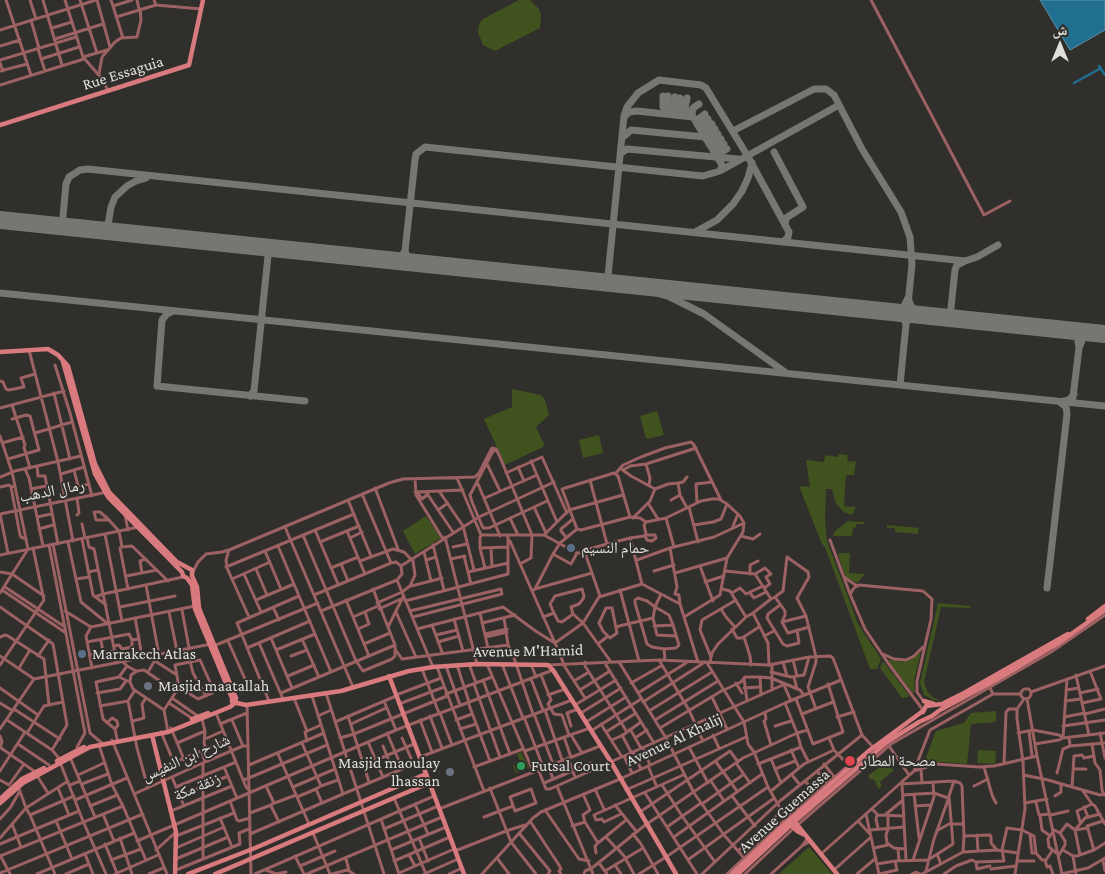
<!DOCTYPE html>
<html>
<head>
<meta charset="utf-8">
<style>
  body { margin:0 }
  #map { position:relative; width:1105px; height:874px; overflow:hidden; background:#312f2b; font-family:"Crimson Pro","Noto Naskh Arabic",serif }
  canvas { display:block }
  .north { position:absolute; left:1035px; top:20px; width:50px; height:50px; -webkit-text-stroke:4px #312f2b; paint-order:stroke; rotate:0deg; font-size:14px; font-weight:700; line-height:20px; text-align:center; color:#e1e0dd }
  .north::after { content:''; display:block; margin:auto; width:18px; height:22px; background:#e1e0dd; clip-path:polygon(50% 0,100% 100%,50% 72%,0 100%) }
</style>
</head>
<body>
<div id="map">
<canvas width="1105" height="874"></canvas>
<div class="north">ش</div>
</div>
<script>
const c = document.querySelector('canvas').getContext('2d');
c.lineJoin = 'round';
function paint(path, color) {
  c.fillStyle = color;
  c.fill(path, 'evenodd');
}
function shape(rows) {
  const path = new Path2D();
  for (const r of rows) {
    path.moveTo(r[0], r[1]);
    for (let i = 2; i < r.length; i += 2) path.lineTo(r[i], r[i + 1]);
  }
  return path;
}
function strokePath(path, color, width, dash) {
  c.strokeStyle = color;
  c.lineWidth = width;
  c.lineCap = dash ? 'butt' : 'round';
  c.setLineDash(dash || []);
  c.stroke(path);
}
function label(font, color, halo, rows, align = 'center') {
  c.font = font + ' "Crimson Pro","Noto Naskh Arabic",serif';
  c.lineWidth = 4;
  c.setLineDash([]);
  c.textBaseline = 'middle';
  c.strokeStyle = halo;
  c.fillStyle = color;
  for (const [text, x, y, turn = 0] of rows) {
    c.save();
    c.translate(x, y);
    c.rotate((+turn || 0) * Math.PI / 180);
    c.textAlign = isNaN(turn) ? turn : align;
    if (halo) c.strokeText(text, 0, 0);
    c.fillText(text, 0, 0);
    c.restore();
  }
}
paint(shape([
  [519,0,530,0,539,9,541,15,540,28,495,51,483,45,478,32,479,24,483,19],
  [512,389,541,395,545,400,549,415,536,427,545,446,505,465,484,419,512,407],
  [657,411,664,435,646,439,640,416],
  [599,435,603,453,583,458,579,440],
  [839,454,848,455,847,460,851,462,856,461,854,475,846,475,844,506,856,507,852,515,844,512,836,504,832,489,826,489,825,520,827,541,858,624,881,659,877,669,870,669,825,547,822,544,799,486,810,487,806,460,824,462,825,455,837,457],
  [426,516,441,538,415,554,403,531],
  [848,521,864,522,864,524,856,524,856,527,853,528,852,536,833,536,835,531],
  [887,525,919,528,918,534,895,532,895,528,887,528],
  [840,553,850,553,849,573,865,574,857,583,845,576,838,554],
  [938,603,970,606,971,608,941,607,924,682,928,693,934,698,942,701,940,701,933,700,924,695,920,683],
  [921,652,914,680,915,692,913,693,886,659,903,662,909,660],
  [883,661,909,695,908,697,902,698,880,668],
  [996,711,996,722,971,724,967,764,944,762,924,763,936,731,964,723,971,713],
  [978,750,996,751,995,764,977,763],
  [521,752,529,767,516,773,513,766,520,762,517,754],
  [887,761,888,766,894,770,880,782,882,785,879,789,875,783,876,782,873,779,871,780,868,776],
  [809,847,832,874,779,874]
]), '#40531e');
const water = shape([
  [1040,0,1105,0,1105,30,1070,50,1040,0]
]);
paint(water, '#216f90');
strokePath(water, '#5b91a7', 1);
strokePath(shape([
  [1099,66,1105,75],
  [1074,83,1101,68]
]), '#216f90', 2.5);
strokePath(shape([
  [663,96,663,107,689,111,693,117],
  [668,96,667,105,670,109],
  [675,97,674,107,676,109],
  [680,98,679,107,682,110],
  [687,98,685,108,687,111],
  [692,115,693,108,699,104],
  [625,116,629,112,637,111,693,117,722,165,720,171],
  [697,124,697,120,705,114],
  [700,129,701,123,708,119],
  [733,131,814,89,826,89,834,95,862,149,901,212,910,237,912,264,900,385],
  [704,135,704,129,712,124],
  [623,137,631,130,705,137],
  [706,139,707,134,715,129],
  [709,144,710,138,718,134],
  [713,149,713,143,721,139],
  [774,152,803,207,786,218,785,225],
  [621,153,627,149,738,159],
  [716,155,716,149,724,144],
  [718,157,720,153,727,149],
  [62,227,66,184,69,177,80,170,88,169,965,261,977,257,998,245],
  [107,231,111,207,115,197,127,186,136,181,146,178],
  [695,232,717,220,733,204,742,191,748,178,752,163],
  [263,247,267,251,268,256,274,248],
  [405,251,415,160,416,154,425,147,703,176,720,171,839,105],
  [393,260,401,257,405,251,408,259,414,262],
  [608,276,624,116,627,107,638,93,659,80,701,85,706,88,747,155,789,232,788,237,783,242],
  [599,282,604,280,608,276,610,280,615,283],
  [634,286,670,297,704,314,785,372],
  [0,293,1105,406],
  [908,298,911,306,918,314,909,317,906,324,903,317,896,312,903,308,908,298],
  [173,311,167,314,162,320,157,386,305,401],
  [950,317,955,270,957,265,965,261],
  [1070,330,1077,335,1079,348,1084,336,1091,332],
  [250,396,254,391,268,256],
  [1073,397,1079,348],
  [1047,588,1067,414,1066,407,1060,402,1069,400,1074,394]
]), '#777672', 7);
strokePath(shape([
  [0,220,1105,334]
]), '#777672', 18);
strokePath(shape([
  [6,0,31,75],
  [30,0,36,19],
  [43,0,62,65],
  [65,0,83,57,103,80,108,91],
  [80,0,97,53],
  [97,0,110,47],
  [111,0,113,6,132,0],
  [137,0,139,9],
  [154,0,156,5],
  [871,0,984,215,1010,201],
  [113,6,123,38],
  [116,17,156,5,201,9],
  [31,20,39,48],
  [52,28,72,22],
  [0,30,96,0],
  [55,39,103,24],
  [0,46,20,40],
  [38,49,45,71],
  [83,57,107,50],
  [41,59,79,47],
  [0,60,76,37],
  [0,63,3,71],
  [0,71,27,64],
  [99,74,102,57,115,42,121,38,137,37,141,20,140,9],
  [0,85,84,59],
  [29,350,58,462,73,541],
  [55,365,70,413,92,496],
  [0,381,3,382,6,389,9,390,24,387,21,378,35,374],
  [54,393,70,459],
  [12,405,25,445,24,447,30,468],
  [0,408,64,391],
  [35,433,72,422],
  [0,436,12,472,28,549,0,593],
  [2,443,23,437],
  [496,449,492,453,470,495,472,502,483,528,489,528,547,501],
  [8,459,39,450,30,416,26,415,12,419],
  [531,461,557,522],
  [487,464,500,491],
  [646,464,650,478,649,485],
  [37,466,38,476,45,476,58,544],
  [518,467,524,481],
  [620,468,631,476,655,489,668,484,678,483,680,495,687,508],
  [25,469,29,478,43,546],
  [74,470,78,486],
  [623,470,630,466,646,464,696,448],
  [506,473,542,457,567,513],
  [616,473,623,465,641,457,665,448,691,442,694,445,721,500],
  [61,474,84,467],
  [0,477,15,471,81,456],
  [457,478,481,535,480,538,480,548,485,568],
  [415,479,416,495,443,539],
  [590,480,607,544],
  [678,483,683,482,687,477],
  [478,484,500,536],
  [15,486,11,487,20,535,21,537,26,539],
  [0,487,9,485,11,487],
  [375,488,398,549],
  [31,489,46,486],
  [63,490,89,484],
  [439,491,463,526,474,570],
  [415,492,463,490],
  [417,492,422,499,428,494],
  [362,494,391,563],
  [428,495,453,532],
  [485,498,537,475],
  [348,500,371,556],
  [671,500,680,495],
  [648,503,658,519],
  [697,503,696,484,712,482],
  [534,507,546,533],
  [689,507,698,542],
  [438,510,448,503],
  [0,514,107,492],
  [0,514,8,553],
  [77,515,79,513,77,498],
  [125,515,128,530],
  [37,517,51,514],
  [510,518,518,535],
  [633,518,650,501,655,489],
  [666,518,674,547],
  [108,519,100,512,94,512,96,520,109,520,119,531,122,547,120,548,128,589],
  [82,524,85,538],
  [694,525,713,522,721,519,727,504],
  [733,526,738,514],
  [285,527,353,687],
  [39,529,53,525],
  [577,529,562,489,614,473,618,476,630,517],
  [315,530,338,584],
  [347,531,365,574],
  [105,534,122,621],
  [303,535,356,661,363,671,392,659,395,656,395,645,373,589],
  [481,535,544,535,577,553,585,553,589,549,607,544,630,538,644,536,646,534,644,525,646,522],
  [544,535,569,510,623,495],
  [645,536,647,540,652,541,656,538,655,535,646,535],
  [741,536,753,539,760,534],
  [445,537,477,664],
  [566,537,561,531,561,529,573,519],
  [87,538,89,547,94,549,117,663],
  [350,538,362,532],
  [630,538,642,584],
  [82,539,93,595,106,605],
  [830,540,850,594,865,629,888,663,923,710],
  [510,541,555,643],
  [68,542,81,602,108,624],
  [320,542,359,526],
  [53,544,90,733,103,744],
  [49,545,85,733,77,747,78,751],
  [433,545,436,557],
  [278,546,331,672],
  [122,547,132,546,168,581],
  [453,547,467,544],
  [480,548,508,547],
  [491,548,492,566],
  [670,548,677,587,675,594],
  [229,550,226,560,227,568,249,617],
  [265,551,281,589],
  [585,553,600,596],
  [553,554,571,564,577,553],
  [0,555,139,527],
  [464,556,471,584],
  [451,559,465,556],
  [426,560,436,557,444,590],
  [637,560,670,548,714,537,744,523],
  [360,561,393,549,404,552,413,561,415,575,410,586,402,592,377,603],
  [341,564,348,581],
  [401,566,479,517,554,482],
  [700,566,713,601],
  [226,567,354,514],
  [331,568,358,557],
  [256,569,267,595],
  [654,571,674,565],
  [725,571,755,574,771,599,775,597,785,611,785,615,782,622,788,633,809,627],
  [0,572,12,574,44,596],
  [88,572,98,570],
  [193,572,198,562,206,554,222,552,229,550,389,483,403,479,475,477,479,473,492,448,496,449,500,457,532,535,531,558,520,564],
  [468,572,508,563],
  [142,573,140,561,146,559],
  [675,573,727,558],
  [244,574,261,612],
  [750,574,750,565,758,561],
  [755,574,765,568,771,574,766,577,770,584,764,588],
  [126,576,157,570],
  [844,577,857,586],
  [76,579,89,577],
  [232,579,270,562],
  [397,580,433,667],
  [431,581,442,578],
  [705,582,724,576],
  [146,585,159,655],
  [411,586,431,581,424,552],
  [5,587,65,627],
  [535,589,592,573],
  [722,589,730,591,746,617],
  [2,590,66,633],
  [620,590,639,661],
  [532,591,535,589,553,554,560,543,577,529,581,530,630,517,640,518,646,522,666,518,701,501,712,499,719,499,727,504,740,516,744,523,743,532,727,558,720,595,684,617],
  [732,593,740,588,746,594,763,586],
  [750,593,754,598,766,592],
  [661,594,655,607,669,615,673,625,679,645,676,648,664,649,652,647,647,644,635,603,635,600,638,598,647,601,655,607,653,618,657,635,676,636],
  [675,594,679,595,680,604,698,662],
  [850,594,854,588,859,585,923,591,932,599,931,619,917,681,917,692,924,702],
  [314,595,391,563,396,562,401,566],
  [95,597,103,594,183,577],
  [775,597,783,591,787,557,808,572,809,577,797,598,806,616,816,657,816,662,808,687,816,709],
  [256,600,294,584],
  [346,600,369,656],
  [405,601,508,574,508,535],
  [780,605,768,614,767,618,783,644,787,646,799,643,797,630],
  [0,607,53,644,67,725,52,750],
  [120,607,175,596],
  [273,607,279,620],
  [379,609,401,599],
  [721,609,726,617,735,627],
  [182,610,189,648],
  [65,611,91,627,195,606],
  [321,611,397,580,402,574,401,566],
  [410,611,501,589,502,594,413,617],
  [169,612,177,651],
  [396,612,416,657],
  [480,613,488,648],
  [554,613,550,604,555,596,582,589,584,596,583,599,579,604,571,607,573,614],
  [353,617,378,606],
  [543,617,554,613,558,621,562,622,573,614,583,623,611,662],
  [135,618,139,639],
  [504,618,508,645,513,655,533,714],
  [454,619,463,651],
  [782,622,806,616],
  [482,623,515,615],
  [432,625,442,652],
  [654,626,673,625],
  [91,627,86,636,92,668],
  [388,627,403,597],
  [358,629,369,624,365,612],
  [417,629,503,607,537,632,555,643],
  [732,629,737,638,742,638,759,627],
  [485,634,507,629],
  [436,635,457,630],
  [608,636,610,638,617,633,616,628],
  [764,636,774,631],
  [0,637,5,635,8,636,44,659,49,705],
  [486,637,507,632],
  [744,637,750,656,751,665],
  [271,638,292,688],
  [302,639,319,677],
  [101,640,103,652],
  [228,641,250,690,262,686],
  [87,642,129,634,132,640,139,639,142,658],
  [438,642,459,636],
  [259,643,283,699],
  [364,644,390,633],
  [598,644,608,636,603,631,599,623,606,608,612,608,616,628,619,626,653,618],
  [114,646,119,645,122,649,132,647,132,640],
  [247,648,310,621],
  [187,649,193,673,206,696],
  [395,649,402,659,508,645],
  [664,649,665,660],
  [276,650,315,634],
  [883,654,894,659,906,660,914,656,923,647],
  [89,655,115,651],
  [0,656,34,679],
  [38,656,49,640],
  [291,656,307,650],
  [711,657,700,630,702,620,736,600],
  [200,660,214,691,212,693,198,699,179,687,175,665,200,660],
  [659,660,689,710,703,741],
  [793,660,797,676],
  [155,661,177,675],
  [585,662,585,666,627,732],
  [606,662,606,665,654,743],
  [619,662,666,738,694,793,724,835,746,860],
  [710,662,712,653,718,644,746,617,753,613],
  [783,662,787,676],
  [707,663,744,722,748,744,754,752,768,787,788,822],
  [469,664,476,683],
  [487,664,533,771],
  [502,664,523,718],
  [531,664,536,677],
  [772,664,772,690],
  [0,665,44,600,33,548],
  [457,665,469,702],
  [548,665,659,660,769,665,809,657,830,656,833,658,862,735,874,748],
  [769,665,768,643,753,613,771,599],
  [127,666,136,671],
  [446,666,460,705],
  [437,667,484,791],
  [19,668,30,650],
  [422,669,439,713],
  [148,672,155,660],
  [771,672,791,677,804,675,809,657],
  [541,675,551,700,548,704,554,714,562,715,569,735],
  [1076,675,1089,735],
  [288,676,314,665],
  [119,677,127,666,123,662],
  [760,677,761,695],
  [794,677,797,689],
  [744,678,747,701],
  [531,679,543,710],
  [483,680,510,754],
  [574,681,589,672],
  [631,683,661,666],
  [736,683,742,693],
  [474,684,500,757],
  [784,685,791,701],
  [0,688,38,715],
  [744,688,759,687],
  [580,690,610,671],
  [724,690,741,682,745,677,760,677,771,678,800,690,804,695],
  [1066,690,1079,688],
  [1031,692,1031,695,1029,698,1024,699,1021,696,1021,692,1024,689,1029,689,1031,692,1105,666],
  [97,693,120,689,126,681],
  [281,693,395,645],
  [326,693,384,874],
  [638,693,686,663],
  [1080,693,1098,689],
  [446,694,492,677],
  [993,694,1021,694],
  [396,695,441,678],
  [548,695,565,689],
  [712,697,727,729],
  [172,698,202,719,205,731,204,743,206,749],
  [294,698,307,731],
  [585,698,565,667,555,643,583,623,599,597,642,584,680,604],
  [796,699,813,744,843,732,828,684],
  [1027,699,1037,756,1062,874],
  [128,701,137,748,148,788],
  [269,701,237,623,299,596],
  [384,701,396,730],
  [1065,701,1081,699],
  [468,702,490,761],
  [643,702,705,662],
  [0,703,13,711],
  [169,703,193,719],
  [785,703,797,733,801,747,808,761],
  [1082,703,1101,699,1090,671],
  [399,704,444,687],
  [247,705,251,874],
  [575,705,616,680],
  [100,706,128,701,135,690],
  [14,709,60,739],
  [164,710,133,689,130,682,131,675,137,671,144,670,176,692],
  [164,710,179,687],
  [164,710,168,732],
  [545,710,562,760],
  [649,711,712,672],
  [216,713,246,787,250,791],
  [440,713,452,745],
  [581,713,621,688],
  [765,713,766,719,764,721,771,745],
  [534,714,553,764],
  [802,714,833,702],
  [1085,714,1105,709],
  [318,716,331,710],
  [348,716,369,782],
  [430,716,442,748],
  [524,717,543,767],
  [837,717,854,712],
  [1064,717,1085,713],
  [7,720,52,750,58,757,83,821,106,874],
  [232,720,243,746],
  [420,720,432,752],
  [456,720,472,714],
  [655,720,718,681],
  [133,721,144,718,142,704,146,698],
  [335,722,396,696],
  [586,722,626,697],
  [107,723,112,718,117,721,118,725,115,729,117,739],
  [220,724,247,713],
  [351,724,386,708],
  [601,724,622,757],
  [571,726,567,713,578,709],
  [775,726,791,721],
  [1063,726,1105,720],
  [171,728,188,769],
  [660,728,723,690],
  [0,729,34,679,206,645,216,645,318,603],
  [115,729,103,719,96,682,119,677,130,682],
  [460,729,476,724],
  [630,729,641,748],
  [591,731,641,699],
  [1029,731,1032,756],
  [161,732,174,763],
  [606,732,636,713],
  [27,733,44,706,63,702],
  [387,733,402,768],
  [1018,733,1033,730,1059,735,1062,737],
  [1100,733,1105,758],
  [571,735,582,753],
  [622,735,631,752],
  [713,735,719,748],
  [0,736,2,742,0,748],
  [564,737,571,757],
  [1069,737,1070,746,1105,743],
  [340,738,354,734,447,696],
  [402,738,411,758],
  [635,738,647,730],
  [829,738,834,750],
  [1063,738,1067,679],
  [205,739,223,731],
  [112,740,167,874],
  [612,740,623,735,641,722],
  [307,741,305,732,321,725],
  [368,742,383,777],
  [177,743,205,731],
  [302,743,321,786,338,780],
  [18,744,49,765],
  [1035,744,1059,740,1063,738,1105,733],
  [1092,744,1095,763,1100,770,1102,790,1104,795],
  [99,745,112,785,123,806,145,858],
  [383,746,391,766],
  [889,746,909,775],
  [689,747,708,783],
  [1,748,34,771,48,793],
  [643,748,650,765],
  [791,750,799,768],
  [202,751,205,762],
  [525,751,590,728],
  [633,752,641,769],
  [278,754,309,824],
  [624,756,632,773],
  [70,757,95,817],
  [420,757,572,700],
  [568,758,575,777],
  [771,759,781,783],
  [558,762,564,775],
  [716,762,737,791],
  [203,763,203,859],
  [736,763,750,783],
  [758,764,801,747],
  [824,764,834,777],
  [1004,764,1006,712,1009,709,1017,709],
  [249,765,324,733],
  [364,765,414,744],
  [548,765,553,779],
  [648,766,657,787],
  [224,767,237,798],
  [474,767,523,749],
  [984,767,992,795,996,803],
  [161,768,227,740],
  [538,769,546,789,550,789,785,684],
  [775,769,795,761],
  [921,769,922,783],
  [1073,769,1086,769],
  [0,771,25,732],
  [817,771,827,784],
  [914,771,930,730,993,694,989,686],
  [1057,773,1063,749,1070,746],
  [78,775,104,763],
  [792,775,800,785],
  [1024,775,1048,780,1100,795,1105,794],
  [172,777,184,806],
  [0,780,9,785,24,764],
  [244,780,327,745],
  [711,781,724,801],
  [805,781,816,794],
  [544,783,591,763,593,765,595,769],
  [82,784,108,774],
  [900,784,954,781,960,783,962,786,964,836,963,852],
  [902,784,906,860],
  [70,785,80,781],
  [662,785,682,816,715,862],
  [18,786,26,808,30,815,55,874],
  [266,786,274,803],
  [321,786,316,789,322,803],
  [557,786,593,874],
  [974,786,988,779],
  [176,787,236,762],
  [293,787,335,769],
  [1072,787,1074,756,1082,755,1084,758,1094,756],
  [58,788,69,815],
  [490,788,511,842,536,874],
  [531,789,536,803,515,811,510,797,531,789],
  [595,789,604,809],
  [626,790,746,737],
  [771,791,804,764,834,750,850,767],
  [645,793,697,874],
  [134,794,205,762,243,746,248,746],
  [343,794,421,761],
  [583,794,590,810,583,815,585,822],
  [914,794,919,838],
  [903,795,934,793,948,798],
  [180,796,228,776],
  [732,796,755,826],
  [1055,796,1061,792,1061,784],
  [297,797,316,789],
  [394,798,426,874],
  [75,800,127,778],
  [230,801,237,820,239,821,250,818],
  [1036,802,1039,815,1050,814],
  [1025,803,1047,799],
  [415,804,428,834],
  [702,804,744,774],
  [1092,804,1095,806,1105,824],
  [615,805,636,831],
  [90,806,117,795],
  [915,806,931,805],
  [1084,807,1088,817],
  [439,809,600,746],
  [872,809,878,815,904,816],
  [545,810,579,859,589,861],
  [171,811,232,786],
  [640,812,730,751,738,762],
  [250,813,271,805],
  [103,814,114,841],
  [621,814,604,822,602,819,596,820,594,815,683,775],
  [866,814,879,874],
  [30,815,74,796],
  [877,815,876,819,878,828],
  [885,815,903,800],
  [1040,815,1042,830,1049,835],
  [1051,815,1068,811],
  [484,817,513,806],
  [888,817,888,829,886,835,887,843,894,848,905,849],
  [220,818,232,847],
  [0,819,10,808,20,791],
  [381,819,399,874],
  [56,821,72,859],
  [530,821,559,865,561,869,559,871,561,874],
  [858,821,869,833],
  [279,822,271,806,272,804,296,795],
  [1080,822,1077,811,1092,804,1083,791],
  [12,824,21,847],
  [572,826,585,822,598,843,595,846,596,853],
  [667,827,701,803],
  [384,829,438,806],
  [870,830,904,827],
  [938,830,949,824,963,824],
  [1054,830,1060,833,1065,841,1065,845,1059,855,1049,847,1048,839,1054,830],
  [313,833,330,874],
  [519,833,550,871,548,874],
  [1060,833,1067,824,1075,830,1088,828],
  [250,834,343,794,312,696],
  [633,834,641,844,658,874],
  [977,835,978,851],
  [176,836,234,813],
  [964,836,990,835,991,837,991,843,997,850],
  [606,837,616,848],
  [674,837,762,774],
  [0,838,26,808,68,781],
  [120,838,132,874],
  [419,838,428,861],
  [807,839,802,846,809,842],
  [137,841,396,730,553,670],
  [598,843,626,820],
  [0,844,79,811],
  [105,844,117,873],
  [176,848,224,827],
  [617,848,624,856,634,874],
  [874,848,888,845],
  [898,849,899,861],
  [156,850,176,832],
  [391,850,446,827],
  [1063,850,1073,856,1077,856,1094,850,1105,843],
  [1094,850,1087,826,1103,821],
  [455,851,506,831,525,825],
  [738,851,782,811],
  [1036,853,1032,853,1030,835,1034,836,1036,853,1042,860,1046,860,1052,851],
  [85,854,93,874],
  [821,854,914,771,936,764,979,767,994,766,1037,756],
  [937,854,941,864],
  [0,855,10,874],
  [409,855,415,866],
  [1080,855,1075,830,1085,818,1100,814],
  [0,856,123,806],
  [295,856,300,866],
  [1073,856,1076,874],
  [497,858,509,874],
  [176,859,228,837],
  [346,859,349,870],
  [689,859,773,799],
  [111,860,141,849],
  [913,860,934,797,933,783],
  [1045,860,1047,867,1050,866,1053,874],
  [1103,860,1105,871],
  [394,861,450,837],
  [1017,861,1034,861],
  [976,862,977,869,990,866],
  [599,863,607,874],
  [877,864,895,861,928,860,953,844,949,796,954,781],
  [615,865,621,874],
  [991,869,1016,866],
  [176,870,240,844,239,833,249,829],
  [266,870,276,874,286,872],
  [834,870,871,837],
  [605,871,643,848],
  [926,871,934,839,949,797],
  [0,873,143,814],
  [399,873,454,849],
  [37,874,134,833],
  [66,874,89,864],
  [115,874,158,855],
  [149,874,163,868],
  [255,874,434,796],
  [304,874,300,866,335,851],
  [307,874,442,817],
  [332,874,347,870,354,874],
  [424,874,458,859],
  [449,874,462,868],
  [482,874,533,818,541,812,620,779,785,703,841,680],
  [584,874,585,871,592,868,644,826,743,758,797,733,808,730],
  [639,874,666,857,768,787],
  [702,874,780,801,862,735],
  [727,874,789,816,848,766],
  [745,874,794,828,891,744,1051,652,1105,615],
  [771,874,802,846],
  [857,874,876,858],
  [879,874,897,870,895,861],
  [912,874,916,872,920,874],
  [922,874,963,852,997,850,1018,853],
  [944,874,956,866,972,860,976,862,1004,861,1002,850,1007,828,1022,830,1032,835],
  [1015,874,1025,809,1023,762,1017,719,1017,709,1024,699],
  [1061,874,1088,868,1105,858]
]), '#9c6162', 3);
strokePath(shape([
  [0,125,189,65,203,0],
  [0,352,48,349,58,355,68,366,95,464,109,492,177,562,192,570,192,576,197,587,199,608,236,698,235,703],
  [63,362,95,474,108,497,182,572,183,576,187,578,192,585,195,609,232,698,232,702],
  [1088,619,1105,606],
  [389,676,464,874],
  [924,701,934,704],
  [232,702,246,705,341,691,409,671,433,667,477,664,548,665,553,670,611,762,676,874],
  [923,712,926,706,942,704,964,693,1068,634],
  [192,719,208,713],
  [152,735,176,832,175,874],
  [57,761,84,747],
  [0,799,22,779,44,768],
  [0,803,23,783,90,747,168,732,230,707,235,703],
  [794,821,837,874],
  [790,824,797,831,803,834],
  [188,874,255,848,426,774],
  [215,874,429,783],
  [732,874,785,824,870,750,923,711],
  [738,874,794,822,887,742,919,722,932,716,940,710,994,681,1060,642,1105,610]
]), '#d97b7e', 4.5);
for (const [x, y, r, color] of [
  [571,548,5,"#5c6f8a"],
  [82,654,5,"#5c6f8a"],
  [148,686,5,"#6b7280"],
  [850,761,6,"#e0444e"],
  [521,766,5,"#2e9e5b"],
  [450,772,5,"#6b7280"]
]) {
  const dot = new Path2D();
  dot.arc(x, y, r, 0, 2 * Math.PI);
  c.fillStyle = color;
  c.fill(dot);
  strokePath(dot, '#312f2b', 2);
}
label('16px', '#e1e0dd', '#312f2b', [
  ["Rue Essaguia",123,73,-17],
  ["رمال الدهب",52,491,-11],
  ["Avenue M'Hamid",528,651,-1],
  ["Avenue Al Khalij",674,740,-25],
  ["شارح ابن النفيس",186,758,-24],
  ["زنقة مكة",197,787,-23],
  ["Avenue Guemassa",784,811,-42]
]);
label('16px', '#e1e0dd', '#312f2b', [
  ["حمام النسيم",581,548],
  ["Marrakech Atlas",92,654],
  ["Masjid maatallah",158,686],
  ["مصحة المطار",861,761],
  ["Masjid maoulay",440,763,"right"],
  ["lhassan",440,781,"right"],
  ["Futsal Court",531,766]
], 'left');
</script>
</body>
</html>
